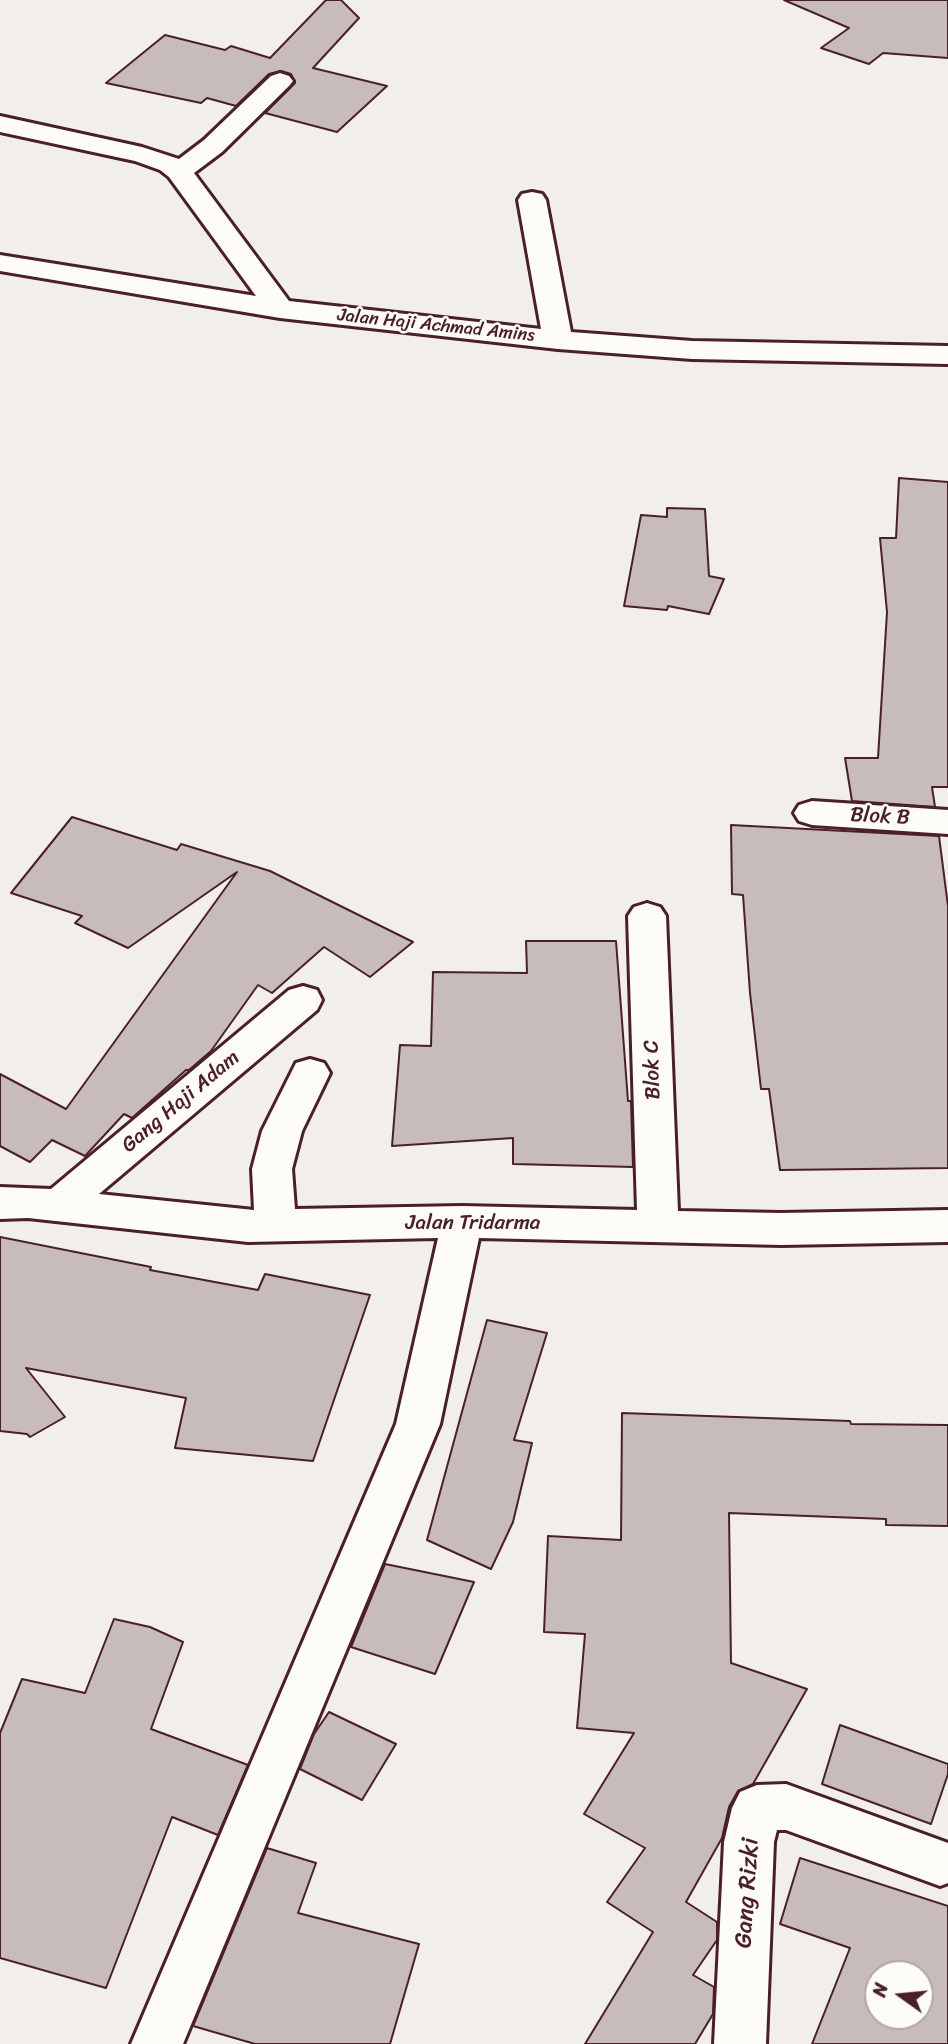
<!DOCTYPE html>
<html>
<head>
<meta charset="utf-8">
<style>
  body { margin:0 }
  #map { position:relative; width:948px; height:2044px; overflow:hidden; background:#f2efeb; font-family:Sriracha,sans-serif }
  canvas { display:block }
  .north { position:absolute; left:864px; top:1960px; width:70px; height:70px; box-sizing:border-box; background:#fdfcf7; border:2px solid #b5a4a5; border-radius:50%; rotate:285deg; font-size:19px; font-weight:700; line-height:28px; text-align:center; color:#4a1f2b }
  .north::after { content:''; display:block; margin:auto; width:24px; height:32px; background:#4a1f2b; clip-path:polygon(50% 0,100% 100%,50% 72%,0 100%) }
</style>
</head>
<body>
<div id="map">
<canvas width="948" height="2044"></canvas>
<div class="north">N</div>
</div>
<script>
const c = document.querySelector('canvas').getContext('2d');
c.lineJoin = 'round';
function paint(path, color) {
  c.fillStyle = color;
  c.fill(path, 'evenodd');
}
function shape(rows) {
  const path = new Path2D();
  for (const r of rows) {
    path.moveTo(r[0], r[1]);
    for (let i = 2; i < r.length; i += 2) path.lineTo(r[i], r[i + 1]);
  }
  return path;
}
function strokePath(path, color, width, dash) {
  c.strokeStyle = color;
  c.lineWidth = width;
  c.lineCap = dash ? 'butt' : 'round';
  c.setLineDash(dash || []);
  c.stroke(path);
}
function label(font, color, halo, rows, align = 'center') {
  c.font = font + ' Sriracha,sans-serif';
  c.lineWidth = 5;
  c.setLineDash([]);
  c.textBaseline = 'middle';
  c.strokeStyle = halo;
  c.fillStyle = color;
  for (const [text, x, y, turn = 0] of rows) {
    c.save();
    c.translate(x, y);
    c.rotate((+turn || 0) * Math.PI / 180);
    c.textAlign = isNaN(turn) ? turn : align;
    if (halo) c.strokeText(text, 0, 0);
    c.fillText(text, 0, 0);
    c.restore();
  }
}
const building = shape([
  [326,0,341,0,359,18,313,68,387,86,337,132,265,113,295,83,291,74,281,71,269,74,236,106,207,98,201,103,106,83,165,35,225,50,231,46,270,58,326,0],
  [784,0,948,0,948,58,883,53,869,64,821,48,849,28,784,0],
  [899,478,948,482,948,787,932,787,935,807,852,801,845,758,878,758,887,612,880,538,896,538,899,478],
  [667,508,705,509,709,576,724,579,709,614,668,606,667,610,624,606,641,515,667,517,667,508],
  [72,817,177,850,181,844,270,871,413,942,370,977,324,947,272,993,258,985,211,1051,189,1070,186,1070,132,1118,124,1114,85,1156,52,1140,30,1162,0,1146,0,1074,66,1109,237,872,128,948,75,923,82,916,11,893,72,817],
  [731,825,939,836,948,906,948,1168,780,1170,769,1089,761,1089,750,993,743,895,732,894,731,825],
  [526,941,616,941,628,1101,631,1101,633,1167,513,1164,513,1138,392,1146,400,1045,431,1046,433,972,527,973,526,941],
  [0,1237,151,1267,150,1270,258,1290,265,1274,370,1295,313,1461,175,1448,186,1398,26,1368,65,1417,30,1437,27,1434,0,1431,0,1237],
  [487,1320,547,1333,514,1440,532,1443,513,1522,491,1569,427,1540,487,1320],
  [622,1413,850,1421,851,1424,948,1425,948,1526,886,1525,886,1519,729,1513,731,1663,807,1689,753,1784,738,1791,729,1807,722,1838,686,1902,717,1922,717,1940,693,1975,714,1987,713,2014,695,2044,585,2044,653,1932,607,1902,645,1848,584,1814,634,1733,577,1728,585,1634,544,1632,548,1536,621,1540,622,1413],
  [385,1564,474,1582,435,1674,351,1647,385,1564],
  [114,1619,150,1627,183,1642,151,1729,248,1765,218,1835,172,1817,106,1988,0,1958,0,1733,22,1679,85,1693,114,1619],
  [329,1712,396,1744,362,1800,300,1769,314,1734,329,1712],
  [840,1725,948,1764,948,1774,931,1824,822,1784,840,1725],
  [267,1848,316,1863,298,1913,419,1944,390,2044,255,2044,193,2026,267,1848],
  [800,1858,948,1906,948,2044,812,2044,850,1948,780,1924,800,1858],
  [878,1974,920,1974,920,2016,878,2016,878,1974]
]);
paint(building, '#c8bbbb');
strokePath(building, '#4a1f2b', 2);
const minor = shape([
  [280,73,289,76,293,81,289,86,222,152,194,173,289,301,541,329,518,200,522,194,532,192,542,194,546,200,571,332,692,341,948,346,948,364,692,359,558,349,280,318,0,271,0,255,256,296,169,177,160,170,135,161,0,132,0,116,142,147,179,159,204,140,271,76,280,73],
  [812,801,948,810,948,834,812,825,799,821,794,813,799,805,812,801],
  [647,903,660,907,666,916,678,1211,781,1213,948,1210,948,1242,781,1245,479,1238,440,1424,183,2044,131,2044,396,1424,438,1238,248,1242,28,1218,0,1219,0,1187,51,1189,289,990,303,986,317,990,322,1000,317,1010,99,1194,254,1210,252,1169,262,1131,296,1063,310,1059,324,1063,330,1073,302,1131,292,1169,295,1209,462,1206,637,1210,628,916,634,907,647,903],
  [786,1784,948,1843,948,1883,940,1886,786,1830,777,1830,774,1842,766,2044,714,2044,724,1842,732,1808,740,1792,757,1785,786,1784]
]);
strokePath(minor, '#4a1f2b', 6);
paint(minor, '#fdfcf7');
label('18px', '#4a1f2b', '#fdfcf7', [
  ["Jalan Haji Achmad Amins",436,326,6]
]);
label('21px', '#4a1f2b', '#fdfcf7', [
  ["Blok B",880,817,3],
  ["Blok C",653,1070,-92],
  ["Gang Haji Adam",181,1102,-40],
  ["Jalan Tridarma",473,1224]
]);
label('24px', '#4a1f2b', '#fdfcf7', [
  ["Gang Rizki",748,1893,-86]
]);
</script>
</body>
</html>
